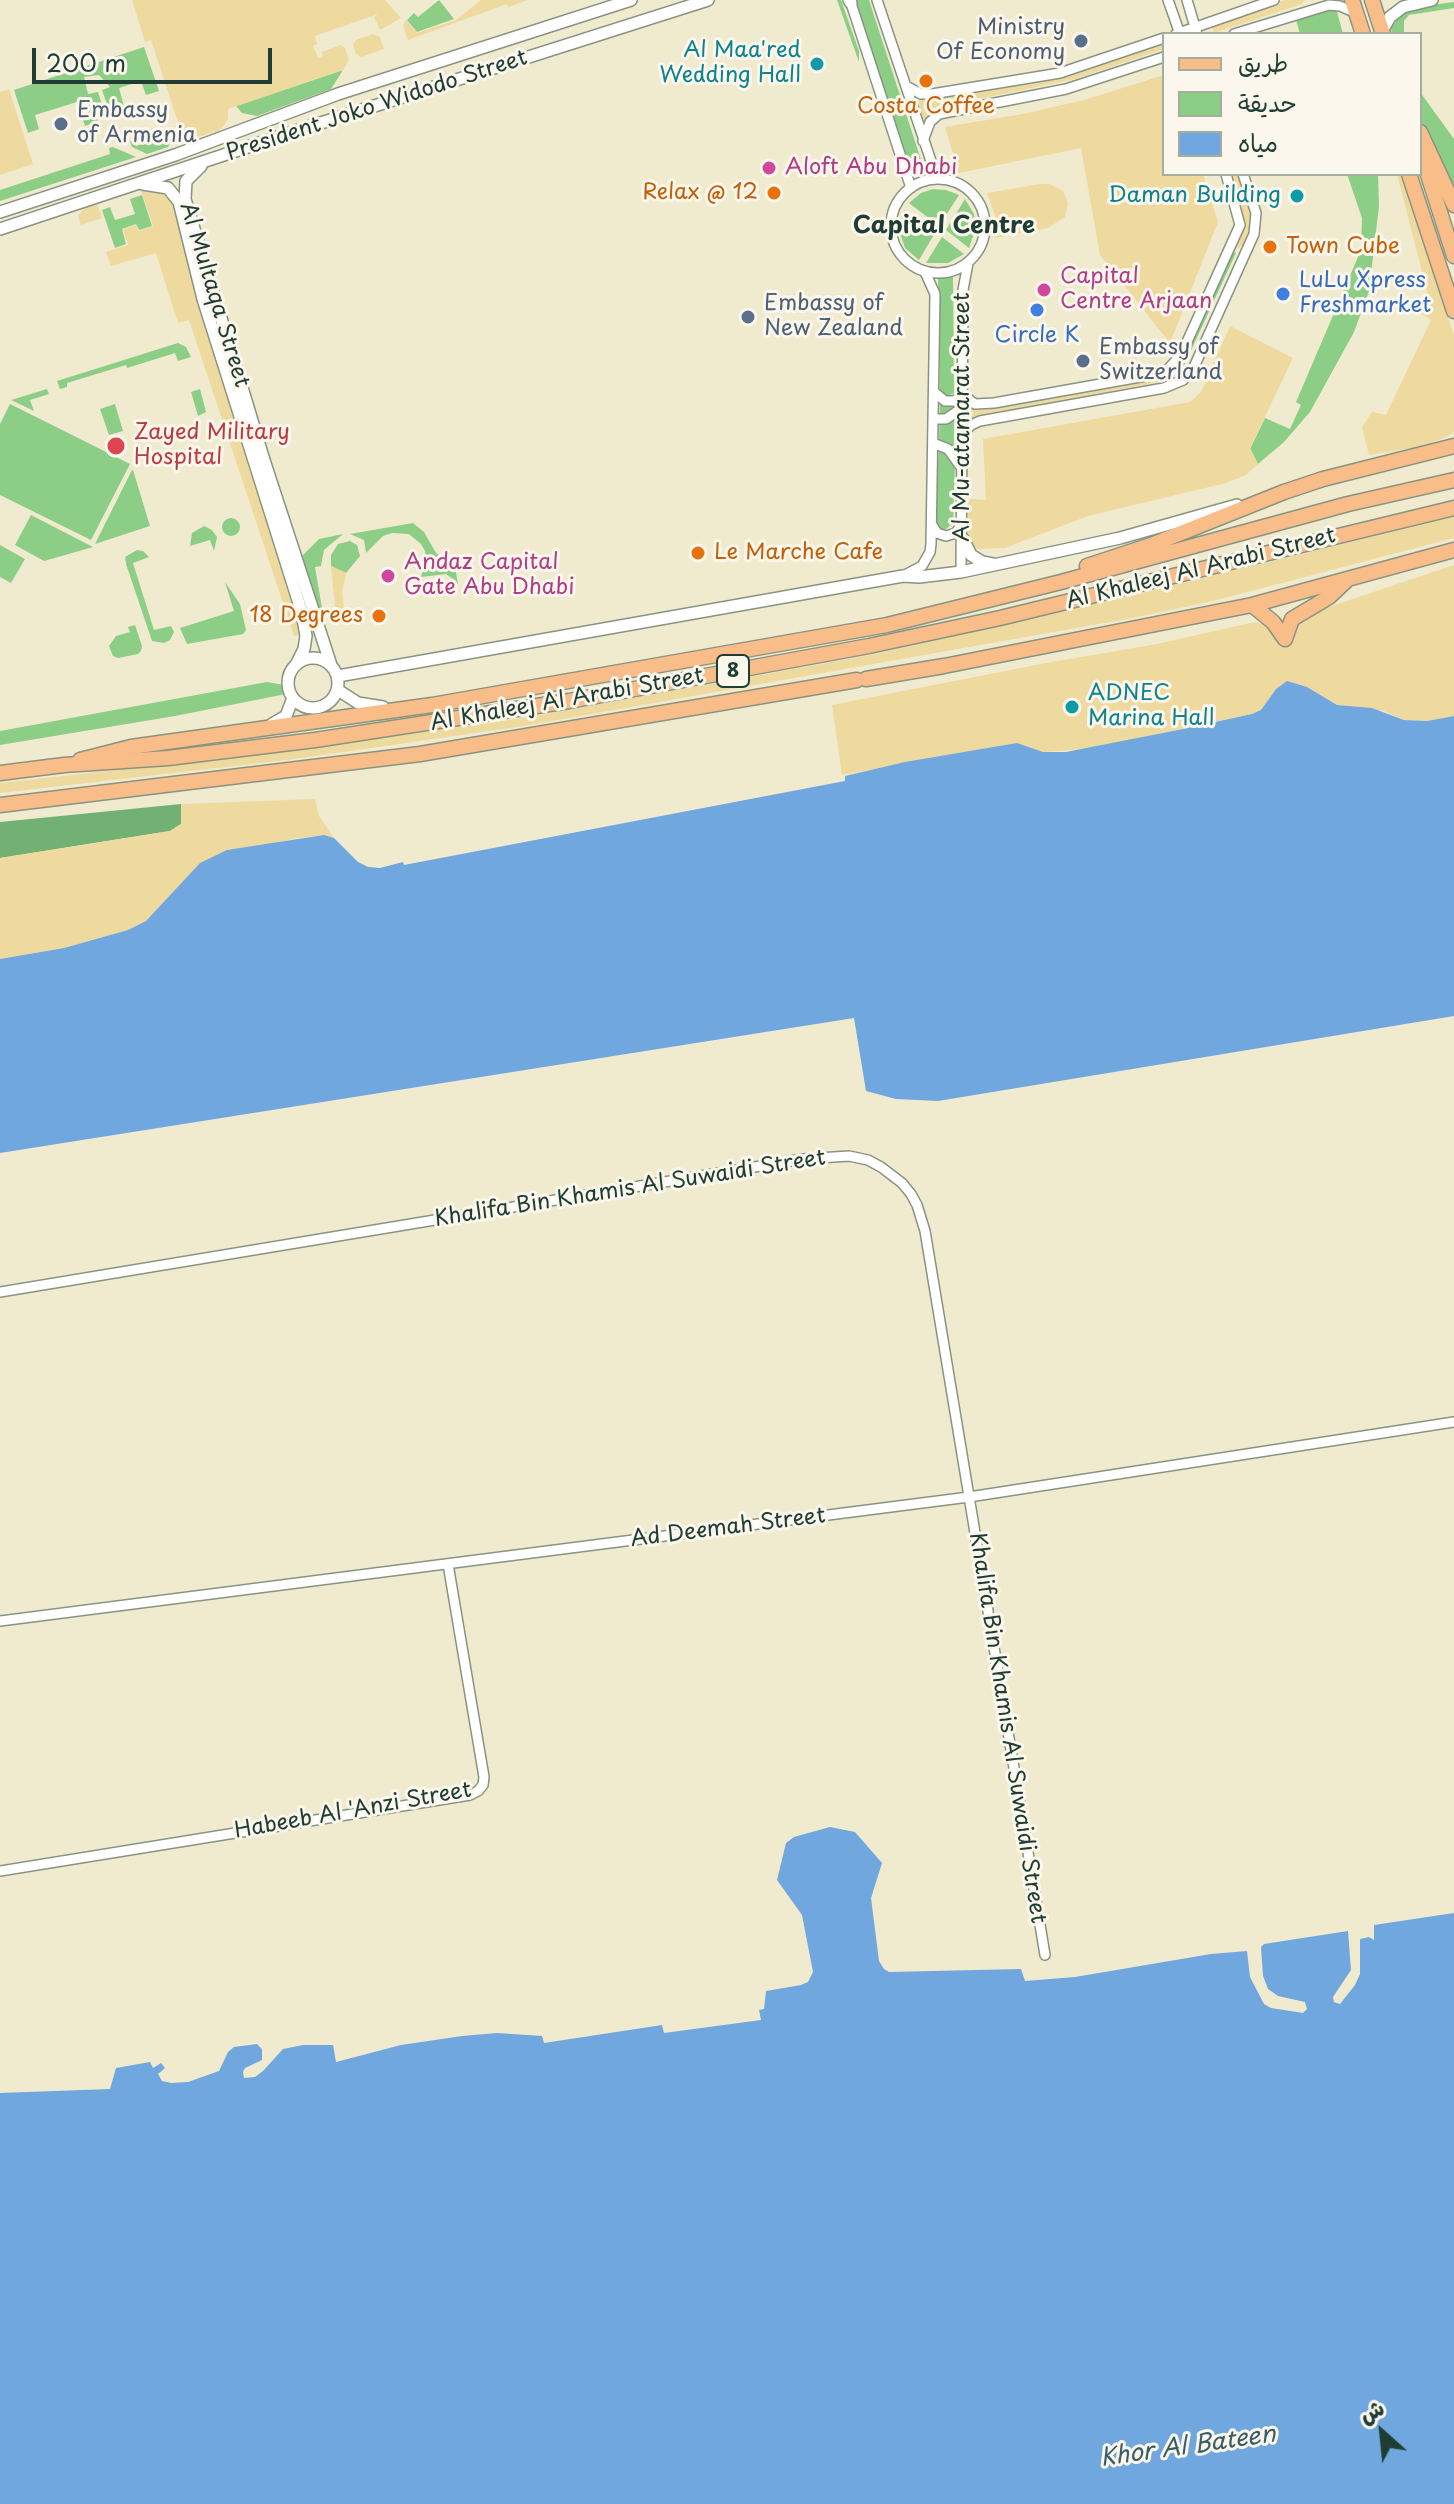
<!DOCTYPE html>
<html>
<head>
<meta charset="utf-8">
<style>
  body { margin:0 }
  #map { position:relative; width:1454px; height:2504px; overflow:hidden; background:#f0eacf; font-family:"Playpen Sans","Playpen Sans Arabic",sans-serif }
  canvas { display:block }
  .legend { position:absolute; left:1162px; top:32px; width:260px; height:144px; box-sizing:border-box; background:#fbf7ec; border:2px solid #a3ada2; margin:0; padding:10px 14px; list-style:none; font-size:24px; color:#1f3d34 }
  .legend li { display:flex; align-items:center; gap:16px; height:40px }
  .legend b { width:40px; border:2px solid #a3ada2 }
  .north { position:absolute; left:1342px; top:2392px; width:80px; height:80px; -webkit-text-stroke:6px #fbf7ec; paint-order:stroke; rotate:333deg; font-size:22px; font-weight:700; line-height:32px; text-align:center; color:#1f3d34 }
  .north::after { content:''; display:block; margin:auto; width:28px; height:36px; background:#1f3d34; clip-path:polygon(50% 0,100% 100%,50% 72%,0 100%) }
  .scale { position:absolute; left:32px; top:48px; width:240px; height:36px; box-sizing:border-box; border:4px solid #1f3d34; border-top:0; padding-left:10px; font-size:24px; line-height:28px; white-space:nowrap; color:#1f3d34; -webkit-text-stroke:6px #fbf7ec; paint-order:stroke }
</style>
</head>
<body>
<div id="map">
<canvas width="1454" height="2504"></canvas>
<ul class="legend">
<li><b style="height:10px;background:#f8bd89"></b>طريق</li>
<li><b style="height:22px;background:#8dce86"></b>حديقة</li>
<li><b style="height:22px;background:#70a7de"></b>مياه</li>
</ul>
<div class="north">ش</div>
<div class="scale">200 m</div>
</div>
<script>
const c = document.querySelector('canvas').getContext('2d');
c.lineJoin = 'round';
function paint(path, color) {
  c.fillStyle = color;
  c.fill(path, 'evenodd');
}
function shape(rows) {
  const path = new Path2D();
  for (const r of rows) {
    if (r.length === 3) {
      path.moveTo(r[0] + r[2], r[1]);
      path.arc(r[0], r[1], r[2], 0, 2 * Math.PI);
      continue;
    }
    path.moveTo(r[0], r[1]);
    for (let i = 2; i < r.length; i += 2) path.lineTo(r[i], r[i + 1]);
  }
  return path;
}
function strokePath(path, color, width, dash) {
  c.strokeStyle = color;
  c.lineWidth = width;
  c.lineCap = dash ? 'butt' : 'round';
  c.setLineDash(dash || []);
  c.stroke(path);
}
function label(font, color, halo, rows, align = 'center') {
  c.font = font + ' "Playpen Sans",sans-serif';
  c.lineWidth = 6;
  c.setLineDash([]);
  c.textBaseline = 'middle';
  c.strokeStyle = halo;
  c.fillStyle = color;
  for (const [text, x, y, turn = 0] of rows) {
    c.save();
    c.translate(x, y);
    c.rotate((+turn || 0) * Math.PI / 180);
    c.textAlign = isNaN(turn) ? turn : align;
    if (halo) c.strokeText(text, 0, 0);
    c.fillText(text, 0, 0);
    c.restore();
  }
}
paint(shape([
  [439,0,454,19,417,32,407,20,414,13,418,17],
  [837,0,841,0,859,51,859,62],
  [855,0,869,0,925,172,912,176],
  [1454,2,1454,8,1409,15,1404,21,1404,34,1392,34,1391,28,1402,12,1409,8],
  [1336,8,1343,34,1300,34,1296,20,1297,16,1318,9],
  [144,47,159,91,146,95,141,81,119,88,126,114,117,116,114,110,108,107,102,90,110,87,99,75,84,77,88,94,98,92,103,108,97,114,97,122,85,126,77,102,35,115,39,129,28,133,14,90],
  [343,70,331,89,257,116,242,113,236,106],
  [1420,92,1454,139,1454,200,1420,118],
  [172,128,174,135,168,147,147,154,132,147,130,141,134,140,136,146,169,135,168,129],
  [113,147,136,157,0,201,0,190,110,154,109,148],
  [1347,174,1378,174,1379,206,1369,291,1354,332,1310,412,1284,442,1258,464,1250,449,1265,418,1290,429,1301,405,1296,402,1361,250,1362,218],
  [933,189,946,190,959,195,939,226,909,203,921,193],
  [142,195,152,226,139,230,136,224,122,229,126,244,115,248,102,210,110,207,115,220,135,214,130,199],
  [965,199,974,214,976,227,969,248,946,230],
  [904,210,935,233,919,260,905,248,901,236,900,224],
  [942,237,964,254,948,263,926,263],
  [1231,251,1236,253,1182,370,1176,365],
  [953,275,954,393,946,397,940,392,938,278],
  [178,343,186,347,191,357,178,361,175,353,127,368,126,365,67,383,67,387,60,389,57,381],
  [47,389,49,394,30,400,34,411,11,400],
  [200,389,206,412,198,416,191,392],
  [940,401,954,401,954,450,939,440],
  [10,404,130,464,91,540,0,495,0,424],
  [115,404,123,431,109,435,100,409],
  [939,449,951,456,955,465,953,523,946,529,940,529,934,522],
  [133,470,150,526,95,544,132,470],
  [31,515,93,547,44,561,15,545],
  [231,527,9],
  [413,523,424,532,436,553,442,557,453,556,458,584,455,585,453,579,446,574,421,577,426,561,425,551,421,544,409,534,392,533,383,536,366,553,364,540,350,534],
  [204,526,212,530,217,537,214,551,210,540,190,546,192,533],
  [343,534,324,550,321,566,315,567,324,620,321,621,301,557,319,539],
  [350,541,357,545,360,556,346,573,331,566,331,555,338,544],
  [0,545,25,559,11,583,0,577],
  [137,550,143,551,149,557,133,563,154,630,171,626,174,632,170,640,164,643,152,641,126,564,125,557],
  [225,582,240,604,246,630,243,634,187,644,180,628,234,611],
  [135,625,142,646,141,651,138,654,118,658,113,656,109,646,116,636,130,632,128,627],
  [267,682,284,685,286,694,175,716,0,745,0,731]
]), '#8dce86');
paint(shape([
  [181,804,181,824,170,831,0,858,0,822]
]), '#72b173');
paint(shape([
  [132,0,385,0,401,18,380,30,374,17,378,14,315,36,317,44,313,46,318,58,323,56,321,52,341,45,345,48,349,60,343,70,228,109,228,119,224,125,218,131,198,137,184,132,179,125,151,40,145,42],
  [481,0,528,0,508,7,507,4,408,40,403,25,406,20,417,33,456,20],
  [1285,0,1304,0,1302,4,1214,33,1211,24],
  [373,34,380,37,384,49,361,57,356,54,353,45,356,40],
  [1164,40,1164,49,1075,79,969,101,963,97,966,92,1072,73],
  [1164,75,1164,174,1203,174,1218,222,1170,343,1100,255,1081,148,959,173,945,127,1023,114,1084,100],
  [9,89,33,164,0,175,0,92],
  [957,93,956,98,960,105,936,109,924,121,915,94,933,99],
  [1229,174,1239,174,1253,218,1243,245,1238,248,1234,242,1244,219],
  [1397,174,1400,174,1454,335,1454,433,1425,446,1369,455,1362,427,1372,412,1386,415,1431,320,1421,314,1427,291],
  [1040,184,1050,184,1063,191,1068,203,1065,217,1048,228,994,238,995,215,987,193],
  [157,185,172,195,302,635,294,636,189,320,178,323,156,253,111,266,106,252,128,245,123,229,136,225,138,231,153,226,141,190],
  [97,203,102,218,81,225,78,216,84,208],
  [1230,326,1293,358,1250,448,1258,464,1246,475,1226,483,1088,516,1005,548,974,549,967,541,967,503,971,499,986,500,983,439,1190,402,1201,392],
  [1170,372,1173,377,1170,380,977,416,964,423,963,402,977,409,1151,378],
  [1454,517,1454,538,1209,602,1127,619,524,726,295,759,0,793,0,783,294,750,523,718,876,654,1121,598],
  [1454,565,1454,716,1427,721,1404,720,1384,711,1337,705,1307,687,1276,689,1261,710,1252,714,1087,749,1043,752,1017,743,842,775,832,705,1046,663,1157,644,1255,622,1267,625,1275,638,1283,637,1299,617],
  [331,566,346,573,342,592,344,609,336,618],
  [315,799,319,816,334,838,324,835,292,839,200,863,146,921,128,930,64,948,0,959,0,858,170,831,181,824,181,804]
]), '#eeda9e');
paint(shape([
  [1287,681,1307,687,1337,705,1372,708,1404,720,1427,721,1454,716,1454,1016,938,1101,896,1099,866,1091,854,1018,0,1153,0,959,64,948,128,930,146,921,200,863,227,850,324,835,334,838,358,862,368,867,380,868,403,862,404,865,845,781,845,776,905,762,1017,743,1043,752,1066,752,1183,729,1252,714,1261,710,1276,689],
  [830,1827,855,1832,882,1863,871,1898,879,1961,884,1969,889,1972,1021,1969,1025,1981,1075,1977,1211,1954,1247,1951,1250,1977,1264,2004,1271,2008,1303,2013,1307,2009,1305,2002,1278,1996,1268,1989,1263,1976,1261,1947,1264,1944,1348,1931,1351,1970,1333,1997,1334,2002,1340,2004,1355,1985,1360,1974,1360,1939,1369,1937,1374,1940,1374,1925,1454,1913,1454,2504,0,2504,0,2093,110,2089,116,2068,150,2062,153,2068,161,2063,165,2068,158,2074,162,2081,171,2083,188,2082,219,2071,228,2052,234,2047,257,2044,262,2049,262,2060,245,2068,243,2072,244,2078,255,2077,263,2071,283,2049,303,2045,333,2045,336,2062,401,2045,462,2036,497,2033,542,2036,544,2043,662,2025,664,2033,761,2020,759,2010,764,2009,766,1991,801,1985,808,1982,813,1972,802,1915,777,1880,786,1843,794,1837]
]), '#70a7de');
const minor = shape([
  [850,0,911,188],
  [877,0,937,179],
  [1168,0,1180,34],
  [1187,0,1197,34],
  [1176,34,1274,0],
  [1234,34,1329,5,1340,6,1356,13],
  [906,86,921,94,932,94,1060,73,1164,38],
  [923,141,930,122,939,114,1066,89,1164,57],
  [938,226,47],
  [934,392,945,401,955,401,962,394,975,404,994,403,1157,374,1168,369,1181,355,1240,225,1226,174],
  [933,419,946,419,962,408],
  [962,435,971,425,980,421,1164,388,1183,380,1194,367,1254,234,1256,213,1243,174],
  [933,443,948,449,961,467],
  [932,525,937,533,946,536,956,533,962,523],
  [961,572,963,290,968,263],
  [903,576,922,566,930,552,931,544,935,294,925,272],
  [0,1292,803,1159,849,1156,868,1160,881,1167,902,1183,911,1194,917,1205,925,1231,1045,1955],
  [0,1621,969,1497,1454,1422],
  [0,1871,470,1795,478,1791,483,1785,484,1777,448,1564]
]);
const tertiary = shape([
  [849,0,851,3],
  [1382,31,1390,17,1403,7,1432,0],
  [201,166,186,181,185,199,264,460,331,665],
  [143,184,168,188,179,202,203,299,302,613,306,636,304,649,296,665],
  [0,212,175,155,338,94,631,0],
  [0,229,305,128,708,0],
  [963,539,971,555,982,562,993,564],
  [313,683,25],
  [338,676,903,576,919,577,961,572,1120,538,1237,505],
  [338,690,358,703,383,707],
  [272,724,286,716,293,698]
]);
const primary = shape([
  [1352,0,1363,34],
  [1372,0,1383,34],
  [1420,132,1454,205],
  [1420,150,1454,256],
  [1409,174,1454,311],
  [1087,566,1151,545,1284,492,1323,479,1454,446],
  [80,760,131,747,432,705,887,625,1061,582,1348,504,1454,480]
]);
const trunk = shape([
  [1252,605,1273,622,1285,639],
  [1285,639,1292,619,1329,597,1346,581],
  [866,679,944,666,1252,605,1454,550],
  [0,773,64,765,168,758,315,740,569,701,869,646,1000,618,1454,508],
  [0,805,420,754,857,680]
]);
strokePath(minor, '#889482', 12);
strokePath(tertiary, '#889482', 14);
strokePath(primary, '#889482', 17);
strokePath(trunk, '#889482', 17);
strokePath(minor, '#fff', 9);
strokePath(tertiary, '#fff', 11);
strokePath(primary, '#f8bd89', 14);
strokePath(trunk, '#f8bd89', 14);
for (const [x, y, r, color] of [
  [1081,41,8,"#5c6f8a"],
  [817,64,8,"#0f9aa8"],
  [926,81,8,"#e8710a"],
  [61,124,8,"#5c6f8a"],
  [769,168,8,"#d1479c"],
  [774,193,8,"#e8710a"],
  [1297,196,8,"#0f9aa8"],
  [1270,247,8,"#e8710a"],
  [1044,290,8,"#d1479c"],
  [1283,294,8,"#3f7fe0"],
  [1037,310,8,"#3f7fe0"],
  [748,317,8,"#5c6f8a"],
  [1083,361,8,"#5c6f8a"],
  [116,446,10,"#e0444e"],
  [698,553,8,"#e8710a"],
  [388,576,8,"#d1479c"],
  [379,616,8,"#e8710a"],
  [1072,707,8,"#0f9aa8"]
]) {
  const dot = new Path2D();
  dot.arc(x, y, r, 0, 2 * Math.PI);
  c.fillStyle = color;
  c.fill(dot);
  strokePath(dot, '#fbf7ec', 3);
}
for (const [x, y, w] of [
  [733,671,32]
]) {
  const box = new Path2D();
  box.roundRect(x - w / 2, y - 16, w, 32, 6);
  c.fillStyle = '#fbf7ec';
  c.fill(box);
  strokePath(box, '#1f3d34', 2);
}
label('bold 20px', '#1f3d34', null, [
  ["8",733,671]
]);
label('22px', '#4e5e75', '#fbf7ec', [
  ["Ministry",1065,28,"right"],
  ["Of Economy",1065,53,"right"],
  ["Embassy",77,111],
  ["of Armenia",77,136],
  ["Embassy of",764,304],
  ["New Zealand",764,329],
  ["Embassy of",1099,348],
  ["Switzerland",1099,373]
], 'left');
label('22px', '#0d838f', '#fbf7ec', [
  ["Al Maa'red",801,51],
  ["Wedding Hall",801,76],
  ["Daman Building",1281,196],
  ["ADNEC",1088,694,"left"],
  ["Marina Hall",1088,719,"left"]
], 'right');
label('22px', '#1f3d34', '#fbf7ec', [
  ["President Joko Widodo Street",377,106,-18],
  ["Al Multaqa Street",214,295,73],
  ["Al Mu-atamarat Street",963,417,-90],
  ["Al Khaleej Al Arabi Street",1201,569,-14],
  ["Al Khaleej Al Arabi Street",567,700,-10],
  ["Khalifa Bin Khamis Al Suwaidi Street",630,1189,-9],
  ["Ad Deemah Street",728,1528,-7],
  ["Khalifa Bin Khamis Al Suwaidi Street",1007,1728,81],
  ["Habeeb Al 'Anzi Street",353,1811,-10]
]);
label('22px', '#c56008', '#fbf7ec', [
  ["Costa Coffee",926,107,"center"],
  ["Relax @ 12",758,193],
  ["Town Cube",1286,247,"left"],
  ["Le Marche Cafe",714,553,"left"],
  ["18 Degrees",363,616]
], 'right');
label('22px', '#b23c85', '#fbf7ec', [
  ["Aloft Abu Dhabi",785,168],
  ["Capital",1060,277],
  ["Centre Arjaan",1060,302],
  ["Andaz Capital",404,563],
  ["Gate Abu Dhabi",404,588]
], 'left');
label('22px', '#366cbe', '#fbf7ec', [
  ["LuLu Xpress",1299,281],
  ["Freshmarket",1299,306],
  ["Circle K",1037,336,"center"]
], 'left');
label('22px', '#be3a42', '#fbf7ec', [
  ["Zayed Military",134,433],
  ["Hospital",134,458]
], 'left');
label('bold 24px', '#1f3d34', '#fbf7ec', [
  ["Capital Centre",944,226]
]);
label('italic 24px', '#375d67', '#fbf7ec', [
  ["Khor Al Bateen",1188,2447,-8]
]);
</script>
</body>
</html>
